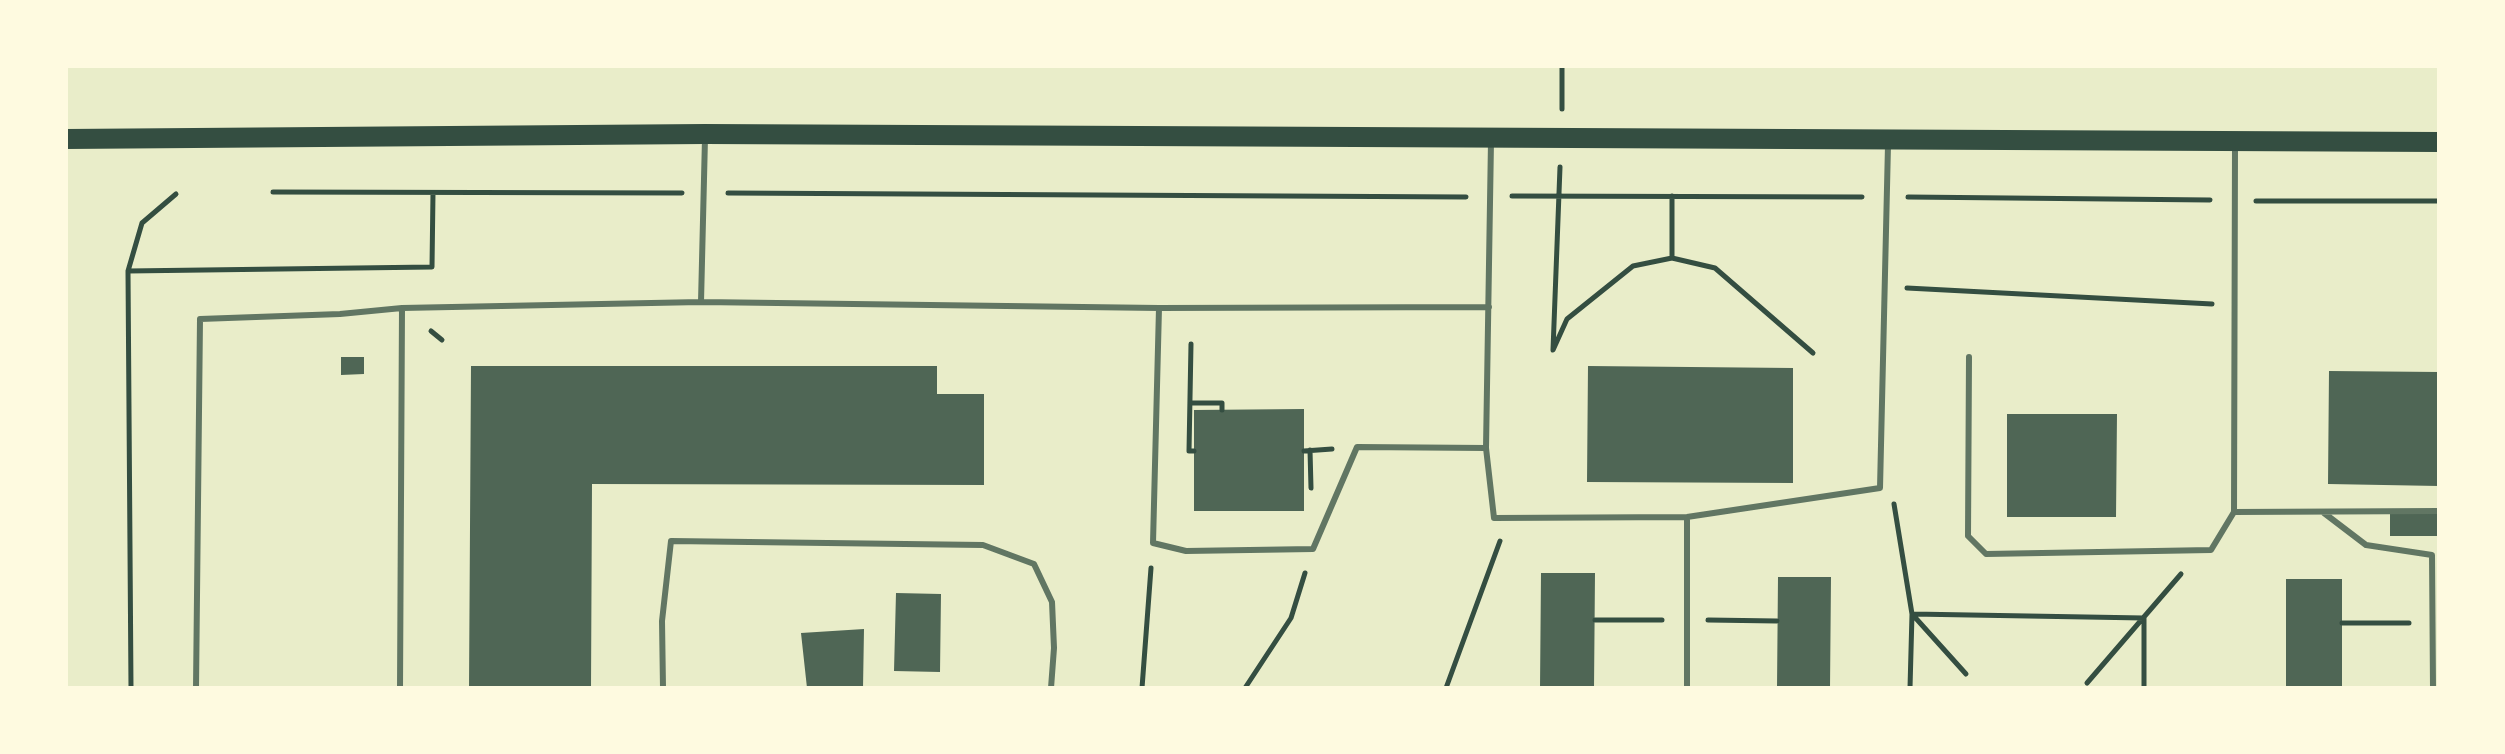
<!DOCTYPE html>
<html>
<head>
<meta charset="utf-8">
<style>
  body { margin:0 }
  #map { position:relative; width:2505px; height:754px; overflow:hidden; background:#e9edc9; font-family:"Roboto Condensed",sans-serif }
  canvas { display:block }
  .frame { position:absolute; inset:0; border:68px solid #fefae0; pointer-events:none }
</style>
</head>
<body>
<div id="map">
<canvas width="2505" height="754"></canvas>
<div class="frame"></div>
</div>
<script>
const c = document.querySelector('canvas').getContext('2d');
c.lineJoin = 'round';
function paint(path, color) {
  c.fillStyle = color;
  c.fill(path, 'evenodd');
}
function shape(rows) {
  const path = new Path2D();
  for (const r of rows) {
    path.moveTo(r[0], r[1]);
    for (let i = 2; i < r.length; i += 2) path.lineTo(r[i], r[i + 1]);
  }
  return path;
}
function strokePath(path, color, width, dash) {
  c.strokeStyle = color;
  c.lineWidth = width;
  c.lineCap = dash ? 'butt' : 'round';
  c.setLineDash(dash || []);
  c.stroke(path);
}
paint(shape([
  [341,357,364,357,364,374,341,375],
  [471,366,937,366,937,394,984,394,984,485,592,484,591,688,469,688],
  [1588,366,1793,368,1793,483,1587,482],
  [2329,371,2439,372,2439,486,2328,484],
  [1304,409,1304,511,1194,511,1194,410],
  [2007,414,2117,414,2116,517,2007,517],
  [2390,514,2439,514,2439,536,2390,536],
  [1541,573,1595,573,1594,688,1540,688],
  [1778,577,1831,577,1830,688,1777,688],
  [2286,579,2342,579,2342,688,2286,688],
  [896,593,941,594,940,672,894,671],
  [864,629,863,688,807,688,801,633]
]), '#4f6655');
strokePath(shape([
  [1562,109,1562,66],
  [1560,167,1553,350,1567,319,1633,266,1672,258,1715,268,1813,353],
  [273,192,682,193],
  [728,193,1466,197],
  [1512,196,1862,197],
  [1672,196,1672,258],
  [1908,197,2210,200],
  [2256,201,2439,201],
  [128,271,432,267,433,193],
  [1907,288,2212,304],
  [431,331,442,340],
  [1191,344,1189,451,1194,451],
  [1190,403,1222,403,1222,410],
  [1310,450,1311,488],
  [1304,451,1332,449],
  [1894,504,1912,614,1966,674],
  [1595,620,1662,620],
  [1708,620,1777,621],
  [2342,623,2409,623],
  [2087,683,2181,574],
  [131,688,128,271,142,223,176,194],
  [1142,688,1151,568],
  [1245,688,1291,618,1305,573],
  [1446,688,1500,541],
  [1910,688,1912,614,2144,618,2144,688]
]), '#344e41', 5);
strokePath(shape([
  [1491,141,1486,448,1494,518,1687,517,1880,488,1888,145],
  [2235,145,2234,512,2439,511],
  [701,302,705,138],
  [1159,308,1153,543,1186,551,1313,549,1357,447,1486,448],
  [1969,357,1968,536,1986,554,2211,550,2234,512],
  [2324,513,2366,545,2432,555,2433,688],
  [196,688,200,319,340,314,402,308,701,302,1159,308,1489,307],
  [400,688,402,308],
  [663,688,662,621,671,541,983,545,1034,564,1052,602,1054,648,1051,688],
  [1687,688,1687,517]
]), '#617663', 6);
strokePath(shape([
  [66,139,705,134,2439,142]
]), '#344e41', 20);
</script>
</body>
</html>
